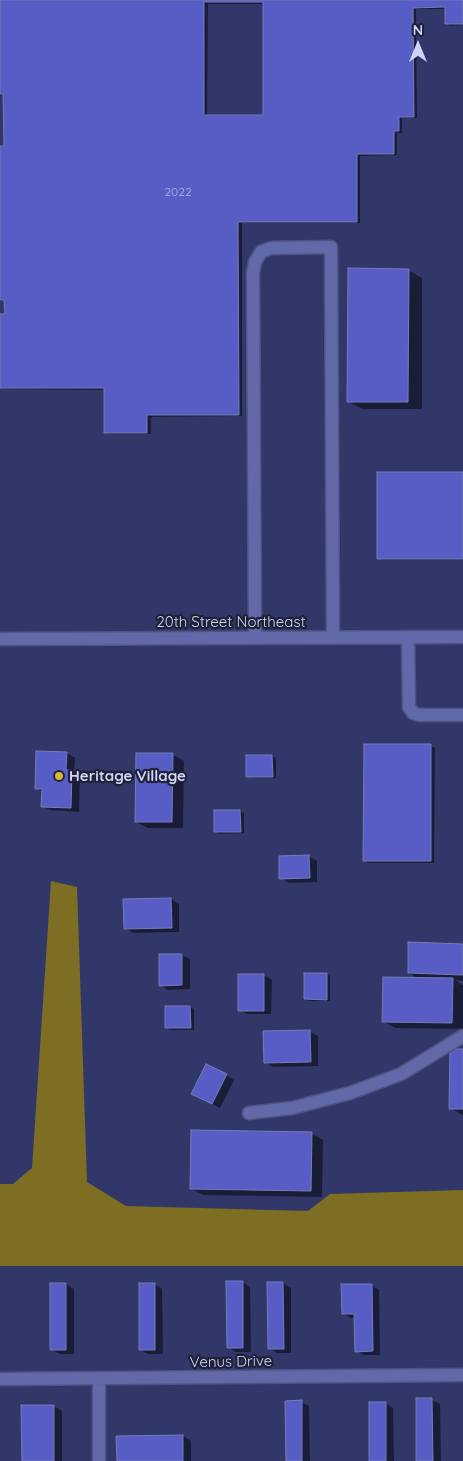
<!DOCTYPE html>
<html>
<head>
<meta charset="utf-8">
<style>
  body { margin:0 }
  #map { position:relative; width:463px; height:1461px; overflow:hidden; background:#323769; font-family:Quicksand,sans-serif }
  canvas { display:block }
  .north { position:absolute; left:393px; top:20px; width:50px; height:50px; -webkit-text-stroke:4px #1e2138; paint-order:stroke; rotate:0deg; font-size:14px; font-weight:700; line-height:20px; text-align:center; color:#cfd5f4 }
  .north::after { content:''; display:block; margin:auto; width:18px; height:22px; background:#cfd5f4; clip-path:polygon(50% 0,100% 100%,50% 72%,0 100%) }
</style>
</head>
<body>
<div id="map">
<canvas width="463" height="1461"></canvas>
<div class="north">N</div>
</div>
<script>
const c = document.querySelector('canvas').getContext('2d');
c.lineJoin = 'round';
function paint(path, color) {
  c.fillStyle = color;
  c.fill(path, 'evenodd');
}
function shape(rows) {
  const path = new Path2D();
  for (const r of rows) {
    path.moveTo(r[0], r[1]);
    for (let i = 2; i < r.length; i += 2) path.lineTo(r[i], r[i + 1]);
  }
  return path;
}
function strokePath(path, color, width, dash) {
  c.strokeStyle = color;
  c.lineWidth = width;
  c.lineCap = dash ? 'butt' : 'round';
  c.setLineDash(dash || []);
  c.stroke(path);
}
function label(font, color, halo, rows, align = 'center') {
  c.font = font + ' Quicksand,sans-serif';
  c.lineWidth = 4.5;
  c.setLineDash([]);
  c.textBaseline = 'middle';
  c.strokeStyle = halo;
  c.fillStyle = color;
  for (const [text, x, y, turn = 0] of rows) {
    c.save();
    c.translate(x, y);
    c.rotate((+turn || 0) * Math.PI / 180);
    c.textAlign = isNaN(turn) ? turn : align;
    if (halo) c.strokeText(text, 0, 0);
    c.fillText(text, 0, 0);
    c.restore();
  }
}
paint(shape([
  [51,881,77,887,87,1182,126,1206,308,1211,330,1194,463,1190,463,1266,0,1266,0,1184,13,1184,32,1168]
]), '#7e6e23');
paint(shape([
  [0,0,463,0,463,25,450,26,446,23,446,9,416,9,417,118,402,118,402,133,397,133,397,155,360,156,360,223,242,223,242,416,151,417,151,434,109,434,105,432,105,390,5,389,1,387,6,315,6,301,0,301,0,147,5,147,5,96,0,95],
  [208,4,264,4,264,117,207,116],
  [408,270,422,278,422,409,362,409,348,401],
  [463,474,463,560,382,560,378,558],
  [431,746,435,748,434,863,368,863,365,860],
  [67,753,75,758,74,773,80,776,79,812,50,810,42,806,43,792,36,788],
  [172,754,184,761,183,828,148,828,136,822],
  [272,756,276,758,276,778,251,778,248,776],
  [240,811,244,813,244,833,219,834,215,831],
  [309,856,317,861,317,882,289,883,281,878],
  [171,899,179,904,179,932,133,933,125,928],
  [463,945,463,981,455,980,463,985,463,1029,395,1028,383,1021,419,979,409,973],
  [182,955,190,959,190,989,168,990,160,985],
  [326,974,330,976,330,1001,309,1001,305,999],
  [264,975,272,980,271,1014,247,1014,239,1010],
  [166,1007,190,1007,194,1009,194,1030,170,1030,166,1028],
  [310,1032,318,1036,318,1066,273,1067,265,1062],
  [463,1051,463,1115,462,1115,451,1108],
  [226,1075,234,1080,220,1108,201,1098],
  [311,1133,323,1140,322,1197,203,1195,192,1189],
  [242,1282,250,1287,251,1352,236,1352,228,1347],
  [283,1283,291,1288,291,1353,277,1353,269,1348],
  [66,1284,74,1289,74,1354,60,1354,52,1350],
  [154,1284,162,1289,163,1354,148,1354,140,1350],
  [371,1285,379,1290,380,1355,364,1355,356,1351,356,1318,351,1318,343,1313],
  [432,1400,440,1404,441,1461,418,1461],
  [301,1402,309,1406,310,1461,287,1461],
  [385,1403,393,1408,394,1461,371,1461],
  [54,1406,62,1411,62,1461,23,1461],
  [183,1436,191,1441,191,1461,118,1461]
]), '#0007');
const building = shape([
  [0,0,463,0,463,24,445,24,445,7,413,8,414,117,399,117,399,131,394,131,394,154,357,154,357,222,238,222,239,415,147,415,147,433,104,433,104,388,0,388,0,314,5,314,4,300,0,300,0,146,4,146,3,94,0,94,0,0],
  [204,2,263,2,263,115,204,115,204,2],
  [348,268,409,269,408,402,347,402,348,268],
  [377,472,463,472,463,559,377,559,377,472],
  [364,744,431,744,431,861,363,861,364,744],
  [36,751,67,752,66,770,72,770,71,808,41,807,42,789,35,789,36,751],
  [136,753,173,753,172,822,135,822,136,753],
  [246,755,272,755,273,777,246,777,246,755],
  [214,810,240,810,241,832,214,832,214,810],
  [309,855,310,878,279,879,279,856,309,855],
  [171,898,172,928,124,929,123,899,171,898],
  [408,942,463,944,463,975,408,973,408,942],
  [159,954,182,954,182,985,159,986,159,954],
  [304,973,327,973,327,1000,304,999,304,973],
  [238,974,264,974,264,1011,238,1011,238,974],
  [383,977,453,978,452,1023,382,1022,383,977],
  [165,1006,190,1006,191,1028,165,1028,165,1006],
  [310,1030,311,1062,264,1063,263,1031,310,1030],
  [450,1049,463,1049,463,1109,449,1109,450,1049],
  [206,1064,227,1074,212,1104,191,1094,206,1064],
  [191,1130,312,1132,311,1191,190,1189,191,1130],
  [226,1281,243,1281,243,1348,227,1348,226,1281],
  [267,1282,283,1282,284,1349,268,1349,267,1282],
  [50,1283,66,1283,66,1350,50,1350,50,1283],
  [139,1283,155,1283,155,1350,139,1350,139,1283],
  [341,1284,372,1284,373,1351,355,1352,354,1314,342,1314,341,1284],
  [416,1398,432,1398,433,1461,416,1461,416,1398],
  [302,1400,302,1461,286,1461,285,1401,302,1400],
  [369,1402,386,1402,386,1461,369,1461,369,1402],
  [21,1405,54,1405,54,1461,22,1461,21,1405],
  [183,1435,183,1461,117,1461,116,1436,183,1435]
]);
paint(building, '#585dc5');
strokePath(building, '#757db5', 1);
const minor = shape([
  [408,637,409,707,413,713,419,715,463,715],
  [255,638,253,273,255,262,261,252,271,248,331,247,333,638],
  [0,639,463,637],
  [249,1113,292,1108,350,1093,401,1074,463,1036],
  [0,1379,463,1375],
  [99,1379,99,1461]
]);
strokePath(minor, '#4e5382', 15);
strokePath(minor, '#6169a8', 12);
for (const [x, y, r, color] of [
  [59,776,5,"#d1b736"]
]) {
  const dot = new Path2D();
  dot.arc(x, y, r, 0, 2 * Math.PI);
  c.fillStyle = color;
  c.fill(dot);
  strokePath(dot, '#1e2138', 2);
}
label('12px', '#b1b7e8', null, [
  ["2022",178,192]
]);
label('15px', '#cfd5f4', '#1e2138', [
  ["20th Street Northeast",231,622],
  ["Venus Drive",231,1362,-1]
]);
label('bold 15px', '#cfd5f4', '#1e2138', [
  ["Heritage Village",69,776]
], 'left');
</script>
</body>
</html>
